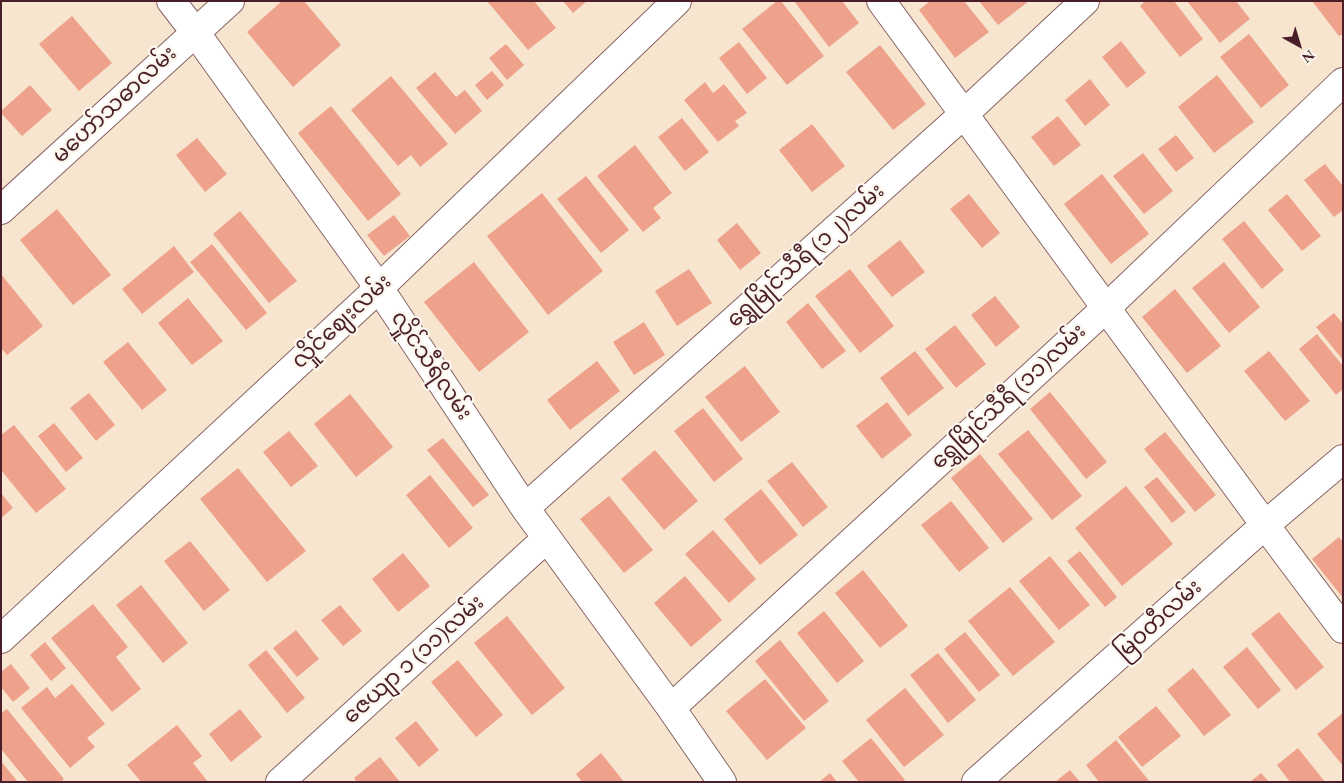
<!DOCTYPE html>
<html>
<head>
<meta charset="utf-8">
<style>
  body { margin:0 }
  #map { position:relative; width:1344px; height:783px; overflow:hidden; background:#f7e5cf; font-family:"EB Garamond",serif }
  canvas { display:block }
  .frame { position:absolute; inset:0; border:2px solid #4a1f2b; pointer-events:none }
  .north { position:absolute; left:1274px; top:20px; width:50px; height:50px; -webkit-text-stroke:4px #fbf7ec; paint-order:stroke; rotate:141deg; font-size:14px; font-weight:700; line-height:20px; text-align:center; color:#4a1f2b }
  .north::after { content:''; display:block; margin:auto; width:18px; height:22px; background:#4a1f2b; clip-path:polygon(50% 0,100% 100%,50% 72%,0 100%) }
</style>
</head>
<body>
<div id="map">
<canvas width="1344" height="783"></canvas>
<div class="frame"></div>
<div class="north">N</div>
</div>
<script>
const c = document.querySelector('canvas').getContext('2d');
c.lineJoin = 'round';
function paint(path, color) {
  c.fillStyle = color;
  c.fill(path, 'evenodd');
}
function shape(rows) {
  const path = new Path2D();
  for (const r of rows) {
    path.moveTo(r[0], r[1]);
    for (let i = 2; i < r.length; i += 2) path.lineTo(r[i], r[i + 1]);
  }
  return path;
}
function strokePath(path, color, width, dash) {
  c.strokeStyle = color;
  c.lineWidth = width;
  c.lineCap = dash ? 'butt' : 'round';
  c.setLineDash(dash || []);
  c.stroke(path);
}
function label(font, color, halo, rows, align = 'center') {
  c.font = font + ' "EB Garamond","Noto Sans Myanmar",serif';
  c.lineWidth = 4.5;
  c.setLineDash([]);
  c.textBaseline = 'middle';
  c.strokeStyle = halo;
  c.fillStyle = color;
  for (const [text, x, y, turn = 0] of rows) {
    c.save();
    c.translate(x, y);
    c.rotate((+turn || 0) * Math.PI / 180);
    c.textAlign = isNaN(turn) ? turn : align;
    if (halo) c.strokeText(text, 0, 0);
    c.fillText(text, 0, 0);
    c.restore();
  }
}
paint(shape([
  [282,1,304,1,341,45,293,87,247,32],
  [487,1,534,1,556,28,528,50],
  [563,1,587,1,573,13],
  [777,1,781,1,824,56,787,85,742,29],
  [794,1,842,1,859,23,829,47],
  [930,1,964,1,989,32,955,58,919,10],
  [979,1,1029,1,998,25],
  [1145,1,1174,1,1203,39,1180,57,1140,6],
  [1187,1,1236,1,1250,19,1220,43],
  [1312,1,1343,1,1343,34,1339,36],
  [72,16,112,63,79,91,39,44],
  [1249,34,1289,85,1261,108,1220,57],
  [1121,41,1146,73,1127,88,1102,57],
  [739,42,767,78,747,94,719,58],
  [506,44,524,65,507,80,489,58],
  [880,45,926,104,893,130,846,72],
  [492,71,504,85,487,100,475,85],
  [435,72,456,97,465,90,482,111,455,134,416,88],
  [1217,75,1254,122,1214,153,1178,107],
  [391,76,448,144,420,167,411,155,398,166,351,110],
  [1090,79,1110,105,1085,126,1065,100],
  [705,82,713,93,724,84,747,113,735,121,739,126,718,142,684,100],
  [30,85,52,110,22,136,1,113,1,111],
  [331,106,401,194,368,221,298,133],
  [1058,116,1081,145,1054,166,1031,137],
  [682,118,709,152,685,171,658,137],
  [812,124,845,166,812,192,779,150],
  [1176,135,1194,158,1176,172,1158,149],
  [197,138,227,174,205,192,176,155],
  [635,145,672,193,653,208,661,218,643,232,597,176],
  [1143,153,1173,191,1144,214,1113,176],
  [1325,164,1343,186,1343,210,1334,217,1304,180],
  [1102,174,1149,234,1111,264,1064,204],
  [586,176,629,230,601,253,557,199],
  [542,193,603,271,548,315,487,236],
  [969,194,1000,233,982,248,950,209],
  [1287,194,1321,236,1302,251,1268,210],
  [57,209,111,275,73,305,20,240],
  [240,211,297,281,269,303,213,234],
  [394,215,410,236,384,256,367,235],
  [1244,221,1284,270,1262,289,1222,239],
  [737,223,761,253,740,270,717,240],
  [900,240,925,272,892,297,867,266],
  [212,244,267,313,246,330,190,262],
  [174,246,194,272,142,314,122,289],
  [474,262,529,332,479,372,424,302],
  [1224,262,1260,307,1229,333,1192,288],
  [689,269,712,303,677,326,655,291],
  [850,269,894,326,860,353,815,296],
  [1,274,43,326,7,355,1,348],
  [1175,289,1221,346,1187,373,1142,317],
  [995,296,1020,327,996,347,971,315],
  [188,298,223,341,192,365,158,323],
  [808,303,846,351,822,369,786,322],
  [1334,313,1343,324,1343,360,1316,327],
  [644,322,665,355,634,375,613,342],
  [955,325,986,364,956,388,925,349],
  [1317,334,1343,366,1343,389,1336,395,1299,349],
  [128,342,167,390,142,410,103,362],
  [915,351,944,388,908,416,880,378],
  [1269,351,1310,401,1285,421,1244,371],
  [597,361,620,391,570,430,547,400],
  [745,366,780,412,741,442,705,397],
  [1050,392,1107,462,1086,479,1030,409],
  [89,393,115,425,96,441,70,408],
  [350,394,393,447,356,477,314,424],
  [887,402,912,435,882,459,856,426],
  [703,408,743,459,714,482,674,431],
  [54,423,83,458,66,472,38,436],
  [14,425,66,489,36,513,1,470,1,435],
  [1028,430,1082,496,1052,520,998,454],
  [289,431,318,466,291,487,263,452],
  [1165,432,1216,495,1195,512,1144,449],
  [443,438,489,495,473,507,427,450],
  [655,450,698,501,664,530,621,479],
  [980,454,1033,519,1003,543,951,478],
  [792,462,828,507,803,527,767,481],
  [238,468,306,551,267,582,200,499],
  [430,475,473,528,449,548,406,495],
  [1157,477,1186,512,1172,523,1144,487],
  [1126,486,1173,544,1122,586,1075,528],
  [761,489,798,535,760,565,724,519],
  [1,493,13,508,1,518],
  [609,496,653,550,624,573,580,519],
  [951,501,989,548,959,572,921,525],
  [713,530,756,579,729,603,685,554],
  [1339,537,1343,542,1343,598,1312,559],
  [190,541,230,590,204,611,164,561],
  [1080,551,1117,597,1105,607,1067,561],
  [403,553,430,586,398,612,372,579],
  [1050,556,1090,605,1059,630,1019,581],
  [863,570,908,626,880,648,835,593],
  [685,576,722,620,691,647,654,603],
  [141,585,188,643,163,663,116,605],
  [1010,587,1055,642,1013,676,968,621],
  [93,604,128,647,116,657,141,689,112,712,51,638],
  [340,605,362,631,343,646,321,620],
  [824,611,864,661,837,683,797,633],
  [1279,612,1324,667,1296,690,1251,634],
  [507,616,565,688,532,715,474,643],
  [296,630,319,659,297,677,273,648],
  [965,632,1000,675,979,692,944,649],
  [780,640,829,701,804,721,755,661],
  [45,642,66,668,51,681,30,655],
  [1247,647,1281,690,1258,709,1223,667],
  [266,650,305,698,287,713,248,665],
  [938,653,976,700,948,723,910,675],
  [458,660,503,715,476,737,431,682],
  [11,664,30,688,13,702,1,687,1,672],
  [1193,668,1231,715,1204,736,1167,690],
  [765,679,806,728,767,760,726,711],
  [72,684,105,724,87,738,95,747,70,768,21,708,47,687,55,698],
  [905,688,944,735,904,767,866,720],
  [1156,706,1181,736,1142,767,1118,737],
  [7,709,64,779,61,782,28,782,1,749,1,713],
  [240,709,262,737,231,762,209,734],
  [1343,713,1343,766,1317,734],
  [416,721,439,750,419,767,395,738],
  [177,725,202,756,193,763,208,782,141,782,127,765],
  [871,738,905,780,902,782,859,782,842,761],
  [1116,740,1150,782,1099,782,1086,765],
  [1298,748,1325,782,1290,782,1277,765],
  [601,753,624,782,582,782,576,774],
  [380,757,400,782,357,782,354,778],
  [1,761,18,782,1,782],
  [1070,770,1080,782,1055,782],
  [830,773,837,782,819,782],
  [1261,773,1269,782,1250,782]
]), '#eea28c');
const street = shape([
  [171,1,195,32,379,288,525,508,671,708,722,782],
  [881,1,1265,525,1343,629],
  [1,210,230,1],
  [525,508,964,114,1085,1],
  [671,708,1106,308,1343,82],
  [280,782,547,538],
  [976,782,1265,525,1343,459]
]);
const secondary = shape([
  [1,639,379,288,677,1]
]);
strokePath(street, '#876464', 30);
strokePath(secondary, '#876464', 30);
strokePath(street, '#fff', 28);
strokePath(secondary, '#fff', 28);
label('22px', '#4a1f2b', '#fbf7ec', [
  ["မဟော်သဓာလမ်း",115,105,-43],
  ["ရွှေမြိုင်သီရီ (၁၂)လမ်း",806,256,-42],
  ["လှိုင်ဈေးလမ်း",342,322,-43],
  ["လှိုင်သီရိလမ်း",431,366,56],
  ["ရွှေမြိုင်သီရီ (၁၁)လမ်း",1009,397,-43],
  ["မြဝတီလမ်း",1159,620,-42],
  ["ဇေယျာ ၁ (၁၁)လမ်း",414,660,-42]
]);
</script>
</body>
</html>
